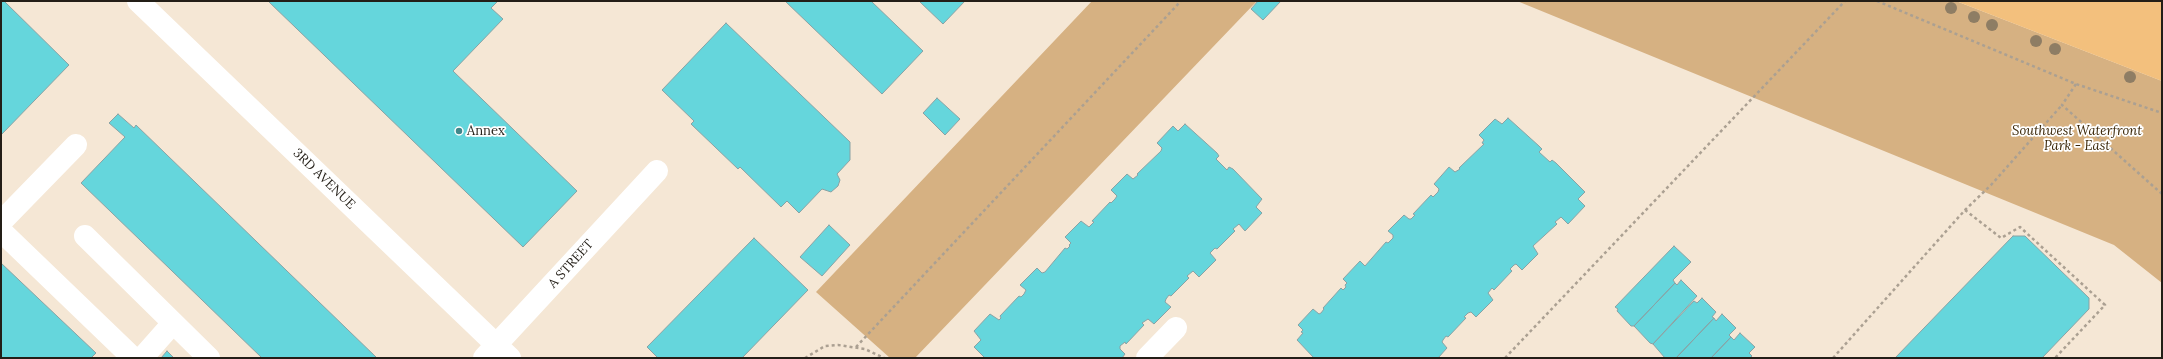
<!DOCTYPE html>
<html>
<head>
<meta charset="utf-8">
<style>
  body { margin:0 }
  #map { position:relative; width:2163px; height:359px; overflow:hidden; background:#f5e7d5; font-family:Lora,serif }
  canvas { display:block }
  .frame { position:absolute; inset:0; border:2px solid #231e17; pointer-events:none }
</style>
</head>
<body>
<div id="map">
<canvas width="2163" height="359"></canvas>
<div class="frame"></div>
</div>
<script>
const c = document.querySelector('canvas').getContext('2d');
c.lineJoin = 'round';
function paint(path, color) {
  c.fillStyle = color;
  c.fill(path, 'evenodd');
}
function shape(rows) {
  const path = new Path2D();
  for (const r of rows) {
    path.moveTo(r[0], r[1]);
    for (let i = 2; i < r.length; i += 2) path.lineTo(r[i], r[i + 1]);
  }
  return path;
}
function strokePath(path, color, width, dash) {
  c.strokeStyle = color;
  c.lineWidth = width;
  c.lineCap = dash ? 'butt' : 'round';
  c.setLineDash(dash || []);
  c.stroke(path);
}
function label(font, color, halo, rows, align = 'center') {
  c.font = font + ' Lora,serif';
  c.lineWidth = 3.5;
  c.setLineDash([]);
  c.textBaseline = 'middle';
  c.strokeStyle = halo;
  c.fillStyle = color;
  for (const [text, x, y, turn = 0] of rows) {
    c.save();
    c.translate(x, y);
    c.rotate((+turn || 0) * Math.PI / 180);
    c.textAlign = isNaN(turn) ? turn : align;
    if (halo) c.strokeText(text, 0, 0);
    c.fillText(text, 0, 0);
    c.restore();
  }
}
paint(shape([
  [1092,1,1257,1,915,358,890,358,816,292],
  [1517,1,1956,1,2162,81,2162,283,2114,245]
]), '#d6b182');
paint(shape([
  [1956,1,2162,1,2162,81]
]), '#f3c07d');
const building = shape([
  [1,1,4,1,69,65,1,135,1,1],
  [268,1,498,1,491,8,503,19,453,71,577,191,523,247,268,1],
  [785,1,871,1,923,51,882,94,785,1],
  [919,1,965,1,943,24,919,1],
  [1258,1,1281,1,1263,20,1251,9,1258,1],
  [726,23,850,142,850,160,837,174,840,180,838,186,831,192,822,189,799,213,787,201,781,207,740,167,738,169,691,124,694,121,662,90,726,23],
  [937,98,960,119,945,135,923,113,937,98],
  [118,114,134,128,136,125,377,358,262,358,81,183,125,137,109,123,118,114],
  [1508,118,1539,146,1542,149,1539,152,1550,162,1552,160,1556,163,1585,192,1578,199,1585,206,1568,224,1561,217,1555,222,1557,224,1533,246,1538,254,1522,270,1516,264,1514,265,1510,269,1512,271,1494,290,1492,288,1488,293,1493,300,1476,317,1471,312,1468,313,1464,317,1466,318,1448,337,1446,336,1443,340,1442,342,1447,348,1438,358,1314,358,1297,340,1303,333,1301,332,1303,330,1298,325,1313,309,1319,314,1321,313,1324,309,1323,308,1341,288,1343,290,1346,287,1345,285,1347,283,1343,279,1360,261,1365,266,1386,242,1388,243,1393,238,1393,235,1388,231,1404,215,1409,219,1411,219,1415,215,1413,214,1431,195,1433,197,1438,192,1439,189,1434,184,1449,167,1455,172,1460,169,1459,168,1484,144,1482,143,1484,140,1479,135,1495,119,1502,124,1508,118],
  [1185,124,1217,153,1219,156,1216,159,1227,170,1229,167,1233,169,1262,199,1256,207,1262,213,1245,231,1239,224,1233,229,1235,231,1217,249,1215,248,1210,253,1216,260,1199,277,1193,271,1187,276,1189,278,1171,296,1169,295,1166,299,1165,302,1171,307,1154,324,1148,319,1142,323,1144,325,1126,344,1125,342,1120,346,1120,349,1125,354,1122,358,985,358,974,347,981,340,974,331,990,314,999,320,1001,318,1000,316,1019,296,1021,297,1024,294,1026,290,1020,285,1037,268,1042,273,1045,272,1065,248,1067,249,1070,246,1069,245,1071,243,1065,237,1081,221,1089,227,1094,222,1092,221,1110,202,1111,203,1115,199,1117,196,1111,190,1127,174,1133,179,1138,175,1137,174,1161,151,1162,148,1157,143,1173,126,1178,131,1185,124],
  [829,225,850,245,822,276,800,257,829,225],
  [2013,236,2025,236,2089,298,2089,309,2042,358,1895,358,2013,236],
  [754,238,808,290,742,358,658,358,647,347,754,238],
  [1674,246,1691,262,1673,280,1675,283,1634,326,1631,326,1617,311,1618,309,1615,307,1674,246],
  [1,263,96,353,91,358,1,358,1,263],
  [1681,280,1697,296,1653,344,1650,343,1634,326,1675,283,1677,285,1681,280],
  [1702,298,1716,312,1712,317,1714,318,1676,358,1665,358,1653,344,1694,301,1697,303,1702,298],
  [1722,314,1736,328,1729,335,1731,337,1711,358,1676,358,1714,318,1716,321,1722,314],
  [1740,333,1755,347,1749,353,1752,356,1750,358,1711,358,1731,337,1734,340,1740,333],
  [167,351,174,358,161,358,167,351]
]);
paint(building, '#65d6dc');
strokePath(building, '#89a2a4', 1);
strokePath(shape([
  [1877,1,2076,84,2162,113],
  [2076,84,2062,105,2162,194],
  [1965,210,2001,238,2020,227,2105,305,2055,358],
  [856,347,1181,1],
  [805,358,825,346,838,345,865,349,884,358],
  [1505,358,1845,1],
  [1833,358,1965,210,1991,185,2062,105]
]), '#aba092', 2.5, [3, 3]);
strokePath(shape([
  [138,1,510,358],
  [1,222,76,145],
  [1,231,133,358],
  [85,236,209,358],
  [142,358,173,323],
  [484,358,657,171],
  [1147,358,1176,328]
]), '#fff', 22);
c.fillStyle = '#8e7d64';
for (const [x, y] of [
  [1951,8],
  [1974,17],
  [1992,25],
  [2036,41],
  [2055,49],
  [2130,77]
]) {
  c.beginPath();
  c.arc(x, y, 6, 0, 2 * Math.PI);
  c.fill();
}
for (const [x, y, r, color] of [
  [459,131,4,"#40888c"]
]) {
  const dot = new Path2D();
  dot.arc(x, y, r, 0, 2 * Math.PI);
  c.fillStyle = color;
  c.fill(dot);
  strokePath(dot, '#fff', 1.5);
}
label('13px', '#231e17', '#fff', [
  ["Annex",467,131]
], 'left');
label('italic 13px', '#3a2607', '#fff', [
  ["Southwest Waterfront",2077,131],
  ["Park - East",2077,146]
]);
label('13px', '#231e17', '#fff', [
  ["3RD AVENUE",324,179,44],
  ["A STREET",571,264,-48]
]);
</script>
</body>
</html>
